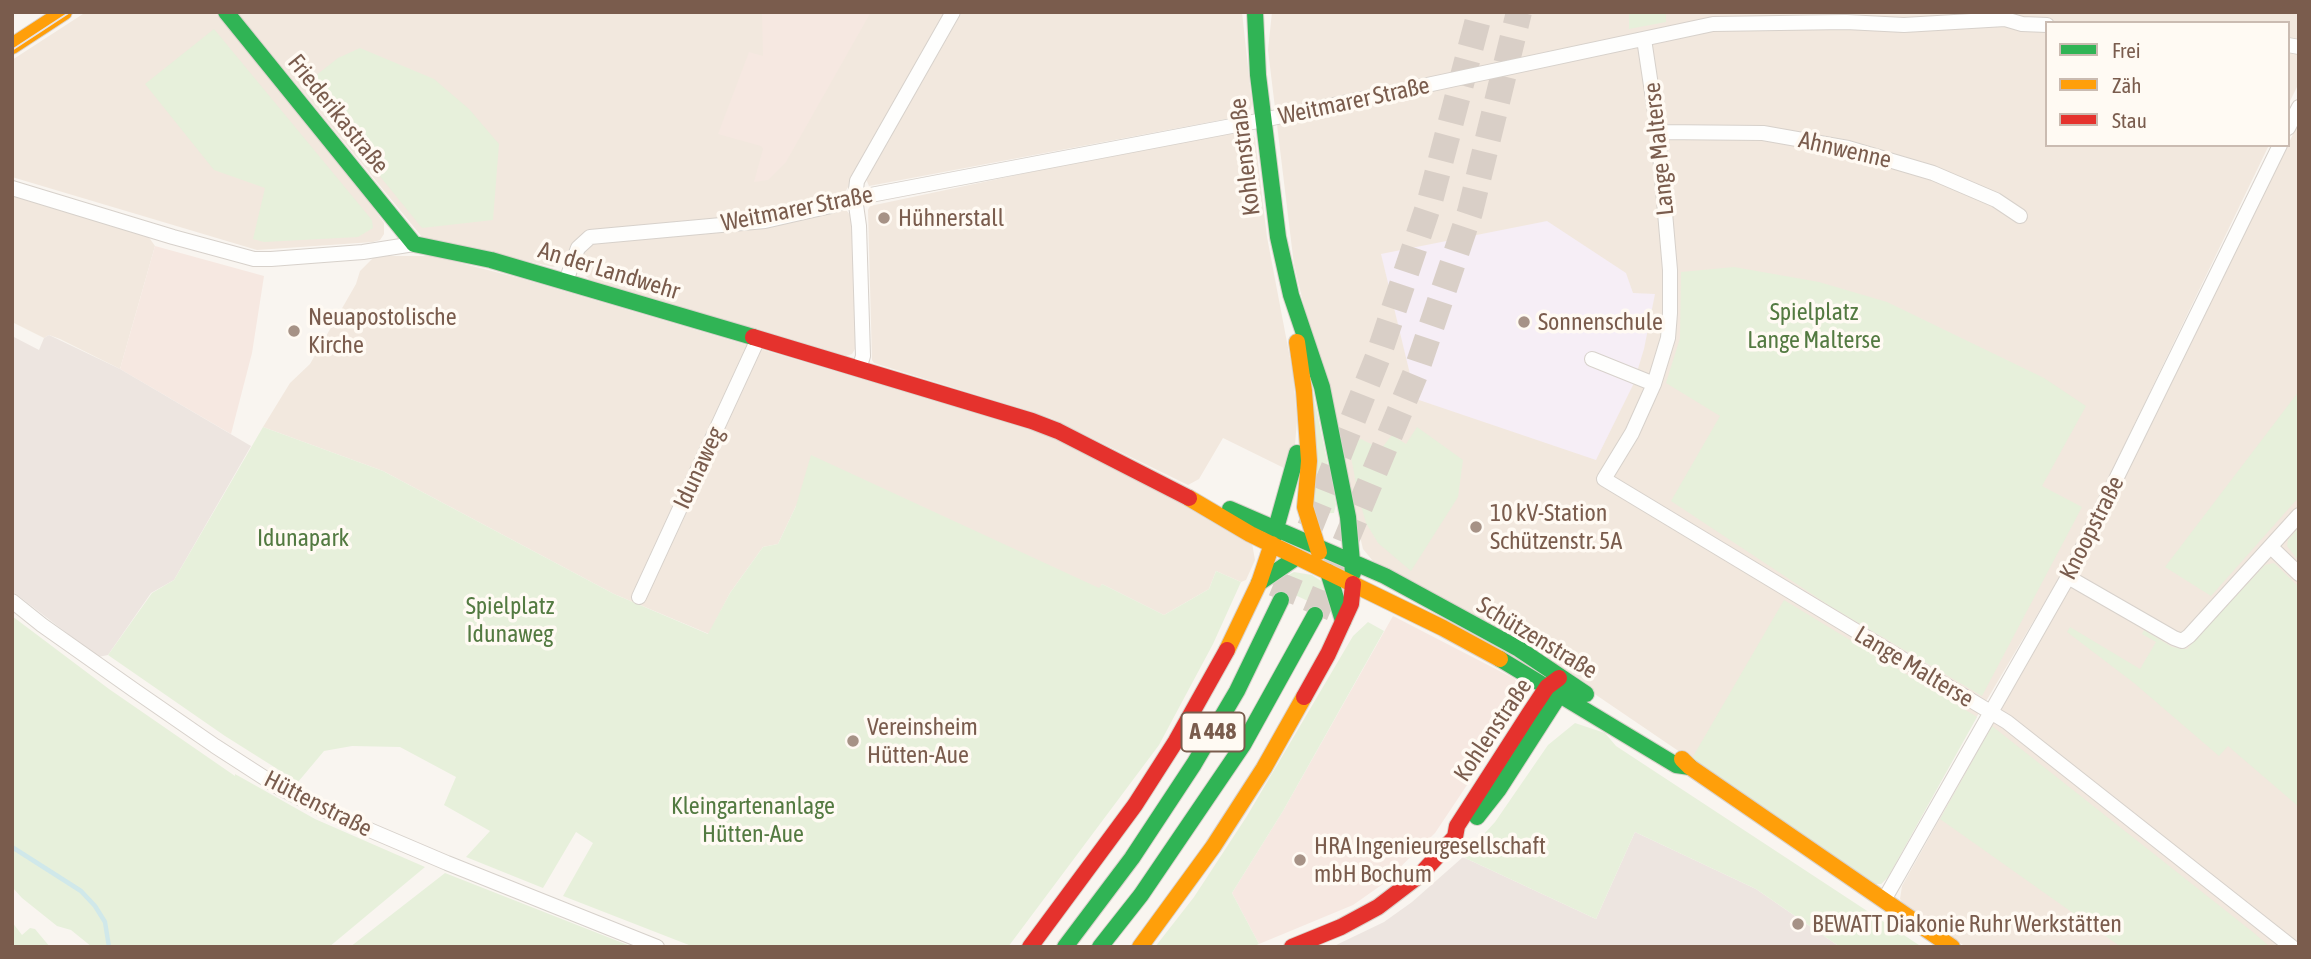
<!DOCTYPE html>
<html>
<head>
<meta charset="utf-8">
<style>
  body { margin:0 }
  #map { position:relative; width:2311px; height:959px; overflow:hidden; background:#f9f5f0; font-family:"Asap Condensed",sans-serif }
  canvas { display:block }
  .frame { position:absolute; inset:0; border:14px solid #7a5c4d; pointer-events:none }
  .legend { position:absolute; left:2045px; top:21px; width:245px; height:126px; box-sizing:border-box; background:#fffaf3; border:2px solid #cabbb1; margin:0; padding:9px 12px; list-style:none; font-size:21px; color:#7a5c4d }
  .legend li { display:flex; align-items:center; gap:14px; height:35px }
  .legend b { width:35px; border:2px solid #cabbb1 }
</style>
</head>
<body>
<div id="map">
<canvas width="2311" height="959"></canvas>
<div class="frame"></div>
<ul class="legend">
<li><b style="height:9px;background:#30b455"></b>Frei</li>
<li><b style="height:9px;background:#ff9f0a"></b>Zäh</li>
<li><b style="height:9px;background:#e5322d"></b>Stau</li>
</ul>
</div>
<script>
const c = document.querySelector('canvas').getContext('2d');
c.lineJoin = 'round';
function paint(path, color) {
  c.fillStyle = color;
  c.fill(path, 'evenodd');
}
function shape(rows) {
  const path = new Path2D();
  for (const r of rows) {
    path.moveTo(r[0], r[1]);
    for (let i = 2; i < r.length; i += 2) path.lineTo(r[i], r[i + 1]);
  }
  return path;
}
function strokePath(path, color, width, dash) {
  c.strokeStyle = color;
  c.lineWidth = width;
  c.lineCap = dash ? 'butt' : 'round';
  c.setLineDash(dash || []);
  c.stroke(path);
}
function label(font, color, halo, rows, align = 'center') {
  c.font = font + ' "Asap Condensed",sans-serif';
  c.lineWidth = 7;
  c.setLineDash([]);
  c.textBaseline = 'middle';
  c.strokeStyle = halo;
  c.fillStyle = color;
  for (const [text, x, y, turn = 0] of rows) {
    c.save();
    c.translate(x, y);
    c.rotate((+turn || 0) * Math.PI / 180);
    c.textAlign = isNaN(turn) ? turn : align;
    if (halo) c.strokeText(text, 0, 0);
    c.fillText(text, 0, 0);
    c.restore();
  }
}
paint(shape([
  [86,12,215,12,372,206,384,223,384,234,380,240,373,242,257,250,12,177,12,60],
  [237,12,948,12,844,194,838,199,758,217,587,231,575,243,565,262,553,267,422,237],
  [962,12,1242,12,1252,104,1251,109,1242,116,869,186,866,179],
  [1272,12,2299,12,2299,83,2288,105,2288,23,2047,23,2047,145,2269,145,2066,566,1969,730,1888,877,1881,884,1874,884,1530,650,1377,566,1363,549,1294,265,1268,50],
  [2299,122,2299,947,1966,947,1904,904,1900,899,1902,886,2085,559],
  [1239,128,1249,129,1255,138,1267,237,1293,374,1297,420,1295,445,1284,468,1223,438,1199,479,1188,485,1051,418,874,363,872,360,868,210,870,206],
  [12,194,148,236,155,246,120,369,60,339,49,335,44,338,12,322],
  [846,210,851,216,858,344,852,354,846,356,590,280,585,275,581,268,583,252,589,245,600,242,751,230],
  [375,256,433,256,519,278,1039,431,1240,532,1252,543,1255,560,1246,580,1241,582,1216,571,1209,589,1164,615,1102,584,1100,589,796,506,778,544,763,547,730,593,709,634,614,594,383,471,263,427,290,383,310,364,356,284,360,271]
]), '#f2e8de');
paint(shape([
  [762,12,871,12,786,162,768,180,754,182,763,149,761,146,718,134,749,52,763,56],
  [155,246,264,276,252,353,231,434,120,369],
  [1393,616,1515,679,1522,697,1515,713,1435,833,1383,884,1353,905,1259,944,1232,893,1283,811]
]), '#f6e8e1');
paint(shape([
  [49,335,120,369,251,446,174,580,151,593,108,655,98,657,12,591,12,336,39,350,44,338],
  [1635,832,1756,889,1840,947,1332,947,1384,922,1412,902,1463,857,1596,919]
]), '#ede5e0');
paint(shape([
  [1547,221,1626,273,1633,293,1655,294,1644,349,1633,385,1596,460,1416,399,1381,254]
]), '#f6eef6');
paint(shape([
  [1629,12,1666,12,1666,22,1629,29],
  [214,29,372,220,373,228,358,237,264,242,253,239,265,188,214,170,145,84],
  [360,48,434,79,469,109,499,144,493,220,422,228,305,84,338,58],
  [1734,267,1819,282,1887,302,2044,378,2086,406,2042,486,2082,507,1982,696,1830,606,1671,501,1720,416,1666,383,1680,338,1681,272],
  [1312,388,1336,504,1334,513,1310,514],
  [2299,391,2299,497,2211,596,2165,567],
  [263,427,383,471,614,594,708,634,730,593,763,547,778,544,796,506,811,455,1099,588,1102,584,1164,615,1209,589,1216,571,1241,582,1213,644,1159,745,1008,947,694,947,563,896,593,843,576,832,543,888,466,857,490,831,444,805,456,777,400,747,352,746,324,751,298,782,225,736,108,655,152,593,174,580],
  [1417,427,1463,460,1458,497,1411,571,1378,543,1366,523,1358,495,1348,440,1353,443,1361,439,1381,449,1392,435,1406,444],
  [2299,527,2299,561,2287,546,2288,540],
  [2274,563,2299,587,2299,807,2228,746,2219,756,2134,683,2067,632,2070,627,2140,669,2156,642,2142,634,2144,630,2172,647,2187,649,2265,565],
  [1294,572,1312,575,1321,581,1331,612,1272,584],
  [1784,600,1977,717,1888,877,1881,884,1874,884,1691,760],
  [12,616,109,689,235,776,235,774,315,819,425,867,329,947,92,947,71,930,57,926,22,898,12,887],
  [1368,622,1384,631,1283,811,1232,893,1259,944,1252,947,1155,947,1194,897,1247,816,1353,636],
  [1575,723,1605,733,1616,746,1922,947,1840,947,1756,889,1635,832,1596,919,1463,857,1495,822,1548,745],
  [1992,726,2254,933,2270,947,2121,947,1940,819],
  [445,873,633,947,350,947],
  [12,922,22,935,30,928,35,929,50,947,12,947]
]), '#e7f0db');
strokePath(shape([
  [12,847,81,891,95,906,105,922,109,947]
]), '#d0e8ea', 4.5);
strokePath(shape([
  [1281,600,1379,354,1430,201,1480,12],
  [1315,615,1416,372,1470,212,1519,12]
]), '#d9cfc7', 26, [26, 13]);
const street = shape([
  [1644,39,1658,132,1670,270,1670,313,1668,338,1654,384,1632,433,1604,479,2007,722,2292,947],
  [2288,45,2299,47],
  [2288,128,2299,107],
  [1658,132,1763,133,1848,148,1933,173,1996,200,2020,216],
  [12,188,173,237,254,259,271,259,363,252,414,244],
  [566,281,578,248,590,237,765,221,831,206,855,198,1263,120,1713,24,1846,22,1904,25,2005,19,2022,24,2047,25],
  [1592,359,1654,384],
  [859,369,863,356,859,226,855,198,857,181,953,12],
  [2271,547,2299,574],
  [2068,577,2174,638,2182,641,2189,636,2299,515],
  [639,597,758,339],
  [12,601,42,625,134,690,215,746,280,788,332,814,447,863,657,947],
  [1884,900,2068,577,2280,145]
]);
const fast = shape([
  [226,12,414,244,491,260,753,337],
  [1255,12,1258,75,1278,237,1291,295,1322,387,1348,517,1353,573],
  [1230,509,1385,576,1519,649,1586,694],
  [1273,539,1297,453],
  [1328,572,1343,621],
  [1259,583,1297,557],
  [1500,659,1676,765,1690,767],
  [1477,817,1499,789,1560,694,1560,683],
  [1065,947,1132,858,1194,764,1237,691,1281,600],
  [1100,947,1141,895,1243,745,1315,615]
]);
const slow = shape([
  [12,46,64,12],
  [1297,342,1304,391,1309,461,1305,507,1319,552],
  [1189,498,1250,534,1443,628,1500,659],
  [1227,650,1259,583,1272,544],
  [1682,759,1690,767,1952,947],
  [1140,947,1213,847,1264,768,1304,697]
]);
const jam = shape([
  [753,337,1032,421,1058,431,1189,498],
  [1304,697,1328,654,1351,604,1353,584],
  [1030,947,1135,805,1176,741,1227,650],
  [1292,947,1341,927,1378,907,1420,875,1455,837,1457,826,1529,714,1547,687,1559,678]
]);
strokePath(street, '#d7d1cb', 16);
strokePath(fast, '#d9d2cb', 18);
strokePath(slow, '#d9d2cb', 18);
strokePath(jam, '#d9d2cb', 18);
strokePath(street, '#fefefd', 14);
strokePath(fast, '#30b455', 16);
strokePath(slow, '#ff9f0a', 16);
strokePath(jam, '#e5322d', 16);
strokePath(shape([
  [12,50,70,12]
]), '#e6e3e7', 2);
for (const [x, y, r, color] of [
  [884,218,7,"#a69286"],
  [1524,322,7,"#a69286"],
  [294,331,7,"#a69286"],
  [1476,527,7,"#a69286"],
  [853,741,7,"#a69286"],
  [1300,860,7,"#a69286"],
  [1798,924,7,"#a69286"]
]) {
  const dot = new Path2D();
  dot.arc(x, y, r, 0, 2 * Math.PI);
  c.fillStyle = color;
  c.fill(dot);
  strokePath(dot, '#fffaf3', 2.5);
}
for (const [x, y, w] of [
  [1213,732,63]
]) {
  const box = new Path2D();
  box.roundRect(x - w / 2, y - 19.5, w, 39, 5);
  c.fillStyle = '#fffaf3';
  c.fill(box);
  strokePath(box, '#7a5c4d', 2);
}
label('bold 23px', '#7a5c4d', null, [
  ["A 448",1213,732]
]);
label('24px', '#7a5c4d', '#fffaf3', [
  ["Weitmarer Straße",1354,101,-12],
  ["Friederikastraße",338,114,51],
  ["Lange Malterse",1659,149,-96],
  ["Ahnwenne",1845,150,13],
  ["Kohlenstraße",1245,157,-97],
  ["Weitmarer Straße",797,209,-11],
  ["An der Landwehr",609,271,17],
  ["Idunaweg",699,468,-65],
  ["Knoopstraße",2092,528,-63],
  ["Schützenstraße",1537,638,31],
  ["Lange Malterse",1914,667,31],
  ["Kohlenstraße",1493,730,-56],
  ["Hüttenstraße",318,804,27]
]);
label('24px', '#7a5c4d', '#fffaf3', [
  ["Hühnerstall",898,218],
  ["Neuapostolische",308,317],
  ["Kirche",308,345],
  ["Sonnenschule",1538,322],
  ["10 kV-Station",1490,513],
  ["Schützenstr. 5A",1490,541],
  ["Vereinsheim",867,727],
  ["Hütten-Aue",867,755],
  ["HRA Ingenieurgesellschaft",1314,846],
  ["mbH Bochum",1314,874],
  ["BEWATT Diakonie Ruhr Werkstätten",1812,924]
], 'left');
label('24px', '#537a41', '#fffaf3', [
  ["Spielplatz",1814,312],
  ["Lange Malterse",1814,340],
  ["Idunapark",303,538],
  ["Spielplatz",510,606],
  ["Idunaweg",510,634],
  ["Kleingartenanlage",753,806],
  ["Hütten-Aue",753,834]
]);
</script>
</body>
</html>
